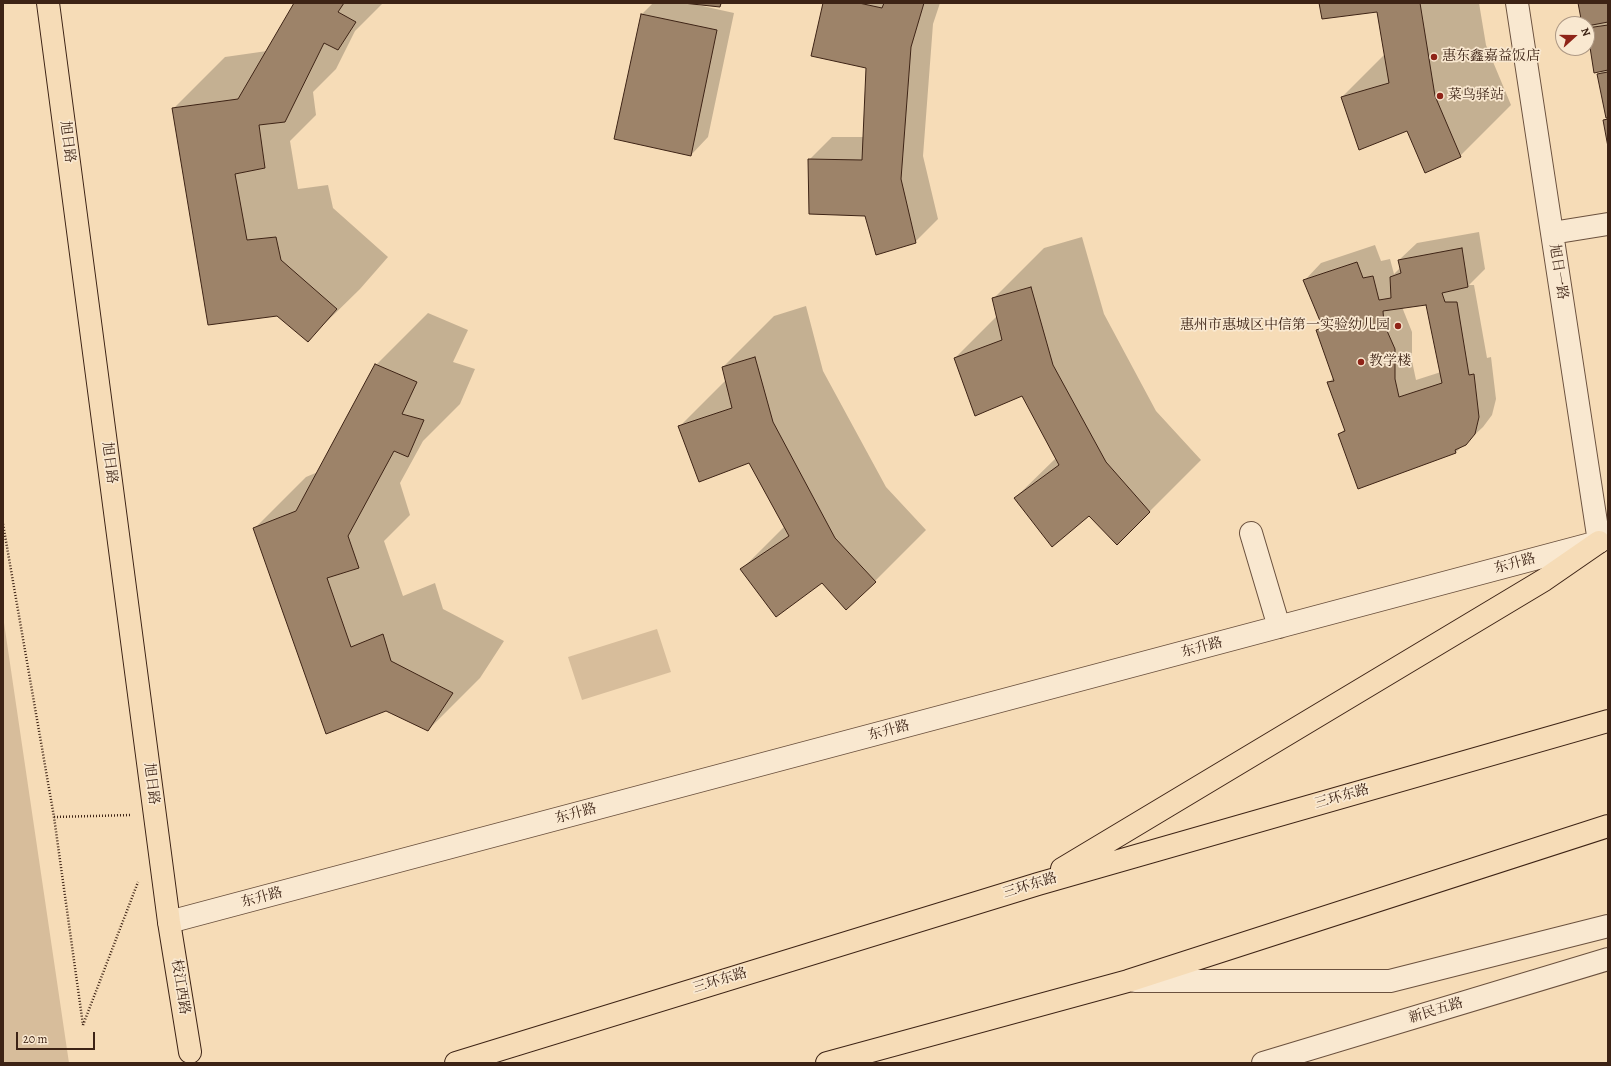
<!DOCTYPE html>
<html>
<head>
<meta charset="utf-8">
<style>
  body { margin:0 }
  #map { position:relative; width:1611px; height:1066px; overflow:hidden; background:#f6dcb7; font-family:Alegreya,serif }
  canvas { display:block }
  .frame { position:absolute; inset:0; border:4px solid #3d2315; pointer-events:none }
  .north { position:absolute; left:1555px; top:16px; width:40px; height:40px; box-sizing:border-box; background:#f9e8d0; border:1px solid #ae9985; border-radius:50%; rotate:69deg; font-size:11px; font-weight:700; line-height:16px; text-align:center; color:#3d2315 }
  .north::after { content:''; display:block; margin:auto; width:14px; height:18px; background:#8f2418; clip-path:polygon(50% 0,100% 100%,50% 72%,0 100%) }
  .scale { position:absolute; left:16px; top:1032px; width:79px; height:18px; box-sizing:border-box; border:2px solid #3d2315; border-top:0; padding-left:5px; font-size:12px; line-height:14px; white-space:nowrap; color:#3d2315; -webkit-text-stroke:3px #f9e8d0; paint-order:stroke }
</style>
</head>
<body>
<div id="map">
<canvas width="1611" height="1066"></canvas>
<div class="frame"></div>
<div class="north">N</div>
<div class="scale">20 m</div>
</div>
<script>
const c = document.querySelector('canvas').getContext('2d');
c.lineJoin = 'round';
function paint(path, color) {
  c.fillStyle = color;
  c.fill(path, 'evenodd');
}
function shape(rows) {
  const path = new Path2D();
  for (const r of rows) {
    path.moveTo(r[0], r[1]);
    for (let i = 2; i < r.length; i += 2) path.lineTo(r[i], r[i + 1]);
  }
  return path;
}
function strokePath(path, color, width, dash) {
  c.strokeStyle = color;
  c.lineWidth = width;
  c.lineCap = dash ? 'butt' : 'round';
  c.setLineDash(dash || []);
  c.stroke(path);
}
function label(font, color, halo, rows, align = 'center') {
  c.font = font + ' Alegreya,"Noto Serif SC",serif';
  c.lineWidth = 3.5;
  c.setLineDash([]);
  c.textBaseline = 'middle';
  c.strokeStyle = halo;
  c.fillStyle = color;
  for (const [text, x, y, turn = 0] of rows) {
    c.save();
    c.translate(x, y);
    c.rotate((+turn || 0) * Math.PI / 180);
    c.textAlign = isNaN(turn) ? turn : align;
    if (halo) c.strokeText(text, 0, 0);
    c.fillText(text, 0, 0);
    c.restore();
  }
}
paint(shape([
  [3,616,69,1063,3,1063],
  [657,629,671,672,582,700,568,657]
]), '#d7bd9b');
paint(shape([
  [295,3,383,3,355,31,336,69,313,92,316,115,290,141,298,189,328,185,333,208,388,257,360,289,308,340,277,315,173,109,225,57,267,51],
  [653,3,723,3,720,6,698,4,698,5,734,13,708,137,691,155,642,14],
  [824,3,940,3,933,24,923,156,938,219,915,242,866,215,809,160,832,137,864,137,867,67],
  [1320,3,1479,3,1486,45,1511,105,1460,156,1342,97,1385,54,1377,11],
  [1579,3,1608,3,1608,141,1604,121,1607,118,1598,75,1603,70,1594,71,1587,29,1592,24,1583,24],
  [1479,232,1485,269,1469,285,1474,285,1487,358,1491,357,1496,399,1492,415,1483,427,1455,453,1339,434,1345,429,1329,382,1334,377,1318,331,1323,326,1304,281,1321,263,1375,245,1381,261,1390,259,1394,274,1401,267,1399,260,1417,243],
  [1427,304,1441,372,1416,380,1412,361,1412,332,1402,307],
  [1082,237,1104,314,1156,411,1201,460,1117,544,1089,514,1015,498,1056,458,1022,395,955,358,997,316,993,299,1044,248],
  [806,306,823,371,886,487,926,530,875,581,822,582,742,569,785,526,750,462,680,426,726,380,723,367,774,316],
  [428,313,468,330,453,362,475,369,460,404,423,441,400,483,410,515,384,541,403,596,435,583,443,609,504,641,480,678,428,730,386,709,254,529,306,477,318,472,376,365]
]), '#0003');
const building = shape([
  [294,3,344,3,338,12,356,22,338,50,324,43,285,122,259,125,265,168,235,174,247,240,276,237,281,260,337,309,308,342,277,316,208,325,172,108,238,99,294,3],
  [683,3,721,3,720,7,683,3],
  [823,3,859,3,882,8,884,3,924,3,911,47,901,179,916,243,876,255,865,216,809,214,808,159,862,160,866,68,811,56,823,3],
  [1319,3,1420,3,1435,96,1461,157,1425,173,1407,131,1359,150,1341,97,1389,83,1377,12,1322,19,1319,3],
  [1578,3,1608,3,1608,22,1587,26,1587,24,1582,24,1578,3],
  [641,14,717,30,691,156,614,139,641,14],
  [1608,25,1608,70,1594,73,1587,28,1608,25],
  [1608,72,1608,118,1606,118,1597,74,1608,72],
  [1608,119,1608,147,1603,120,1608,119],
  [1462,248,1468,287,1442,293,1445,302,1457,302,1469,375,1474,374,1479,417,1475,434,1466,445,1455,450,1456,453,1358,489,1338,434,1345,431,1327,382,1334,381,1316,330,1323,328,1303,280,1357,262,1363,278,1373,276,1379,300,1391,298,1390,277,1401,273,1398,260,1462,248],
  [1426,305,1442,383,1399,397,1395,379,1395,349,1384,324,1383,311,1426,305],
  [1031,287,1053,365,1106,462,1150,512,1117,545,1089,516,1052,547,1014,498,1059,465,1022,396,975,416,954,358,1002,340,992,298,1031,287],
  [755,357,773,422,835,538,876,582,846,610,822,583,776,617,740,569,789,536,749,463,699,482,678,426,732,408,722,367,755,357],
  [375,364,417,382,402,414,424,420,408,457,394,451,348,536,359,568,327,578,351,647,383,634,391,661,453,693,428,731,386,711,326,734,253,528,296,511,375,364]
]);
paint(building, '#9d8369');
strokePath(building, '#3d2315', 1);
const minor = shape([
  [1517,3,1599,542],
  [1552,233,1608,224],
  [1251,533,1279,627],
  [169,922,1598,542],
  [1135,981,1390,981,1608,926],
  [1263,1063,1608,959]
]);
const major = shape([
  [48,3,169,922,190,1052]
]);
const highway = shape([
  [1062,869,1544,580,1599,542],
  [456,1063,1038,884,1608,721],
  [827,1063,1128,981,1608,826]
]);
strokePath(minor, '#6b513e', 24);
strokePath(major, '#3d2315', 24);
strokePath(highway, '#3d2315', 24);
strokePath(shape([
  [3,524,54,817,83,1025],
  [54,817,131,815],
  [83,1025,138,882]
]), '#3d2315', 2.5, [1, 2]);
strokePath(minor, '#f9e8d0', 22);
strokePath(major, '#f6dcb7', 22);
strokePath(highway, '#f6dcb7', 22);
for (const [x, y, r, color] of [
  [1434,57,4,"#8f2418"],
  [1440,96,4,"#8f2418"],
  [1398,326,4,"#8f2418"],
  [1361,362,4,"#8f2418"]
]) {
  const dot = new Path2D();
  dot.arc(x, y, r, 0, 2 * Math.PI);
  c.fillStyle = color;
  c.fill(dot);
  strokePath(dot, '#f9e8d0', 1.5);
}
label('14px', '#3d2315', '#f9e8d0', [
  ["惠东鑫嘉益饭店",1442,57],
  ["菜鸟驿站",1448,96],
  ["惠州市惠城区中信第一实验幼儿园",1390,326,"right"],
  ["教学楼",1369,362]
], 'left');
label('14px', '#3d2315', '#f9e8d0', [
  ["旭日路",67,142,83],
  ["旭日一路",1558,272,81],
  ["旭日路",109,463,83],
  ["东升路",1515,564,-15],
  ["东升路",1202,648,-15],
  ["东升路",889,731,-15],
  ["旭日路",151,784,83],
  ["三环东路",1342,797,-16],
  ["东升路",576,814,-15],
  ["三环东路",1030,886,-17],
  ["东升路",262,898,-15],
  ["三环东路",720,981,-17],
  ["枝江西路",180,987,81],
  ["新民五路",1436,1011,-17]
]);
</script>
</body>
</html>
